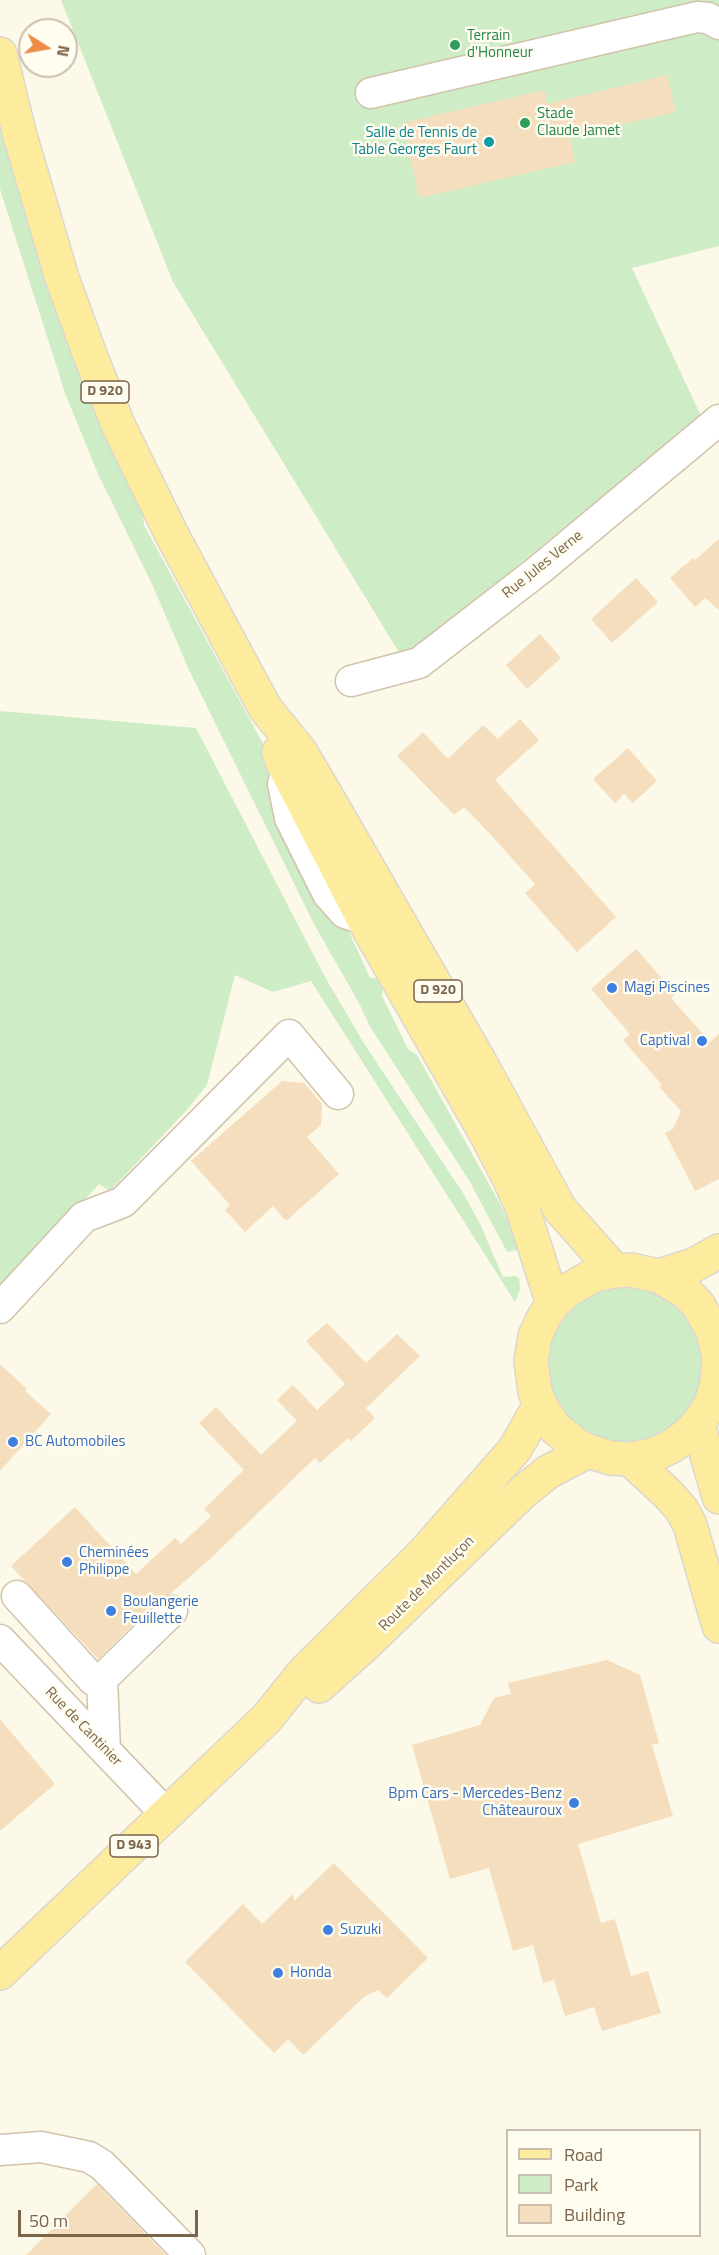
<!DOCTYPE html>
<html>
<head>
<meta charset="utf-8">
<style>
  body { margin:0 }
  #map { position:relative; width:719px; height:2255px; overflow:hidden; background:#fdf9e8; font-family:"Titillium Web",sans-serif }
  canvas { display:block }
  .legend { position:absolute; left:506px; top:2129px; width:195px; height:108px; box-sizing:border-box; background:#fffcf0; border:2px solid #cabfae; margin:0; padding:8px 10px; list-style:none; font-size:18px; color:#7a644a }
  .legend li { display:flex; align-items:center; gap:12px; height:30px }
  .legend b { width:30px; border:2px solid #cabfae }
  .north { position:absolute; left:18px; top:18px; width:60px; height:60px; box-sizing:border-box; background:#fffcf0; border:2px solid #cabfae; border-radius:50%; rotate:101deg; font-size:16px; font-weight:700; line-height:24px; text-align:center; color:#7a644a }
  .north::after { content:''; display:block; margin:auto; width:21px; height:27px; background:#ec8c48; clip-path:polygon(50% 0,100% 100%,50% 72%,0 100%) }
  .scale { position:absolute; left:18px; top:2210px; width:180px; height:27px; box-sizing:border-box; border:3px solid #7a644a; border-top:0; padding-left:8px; font-size:18px; line-height:21px; white-space:nowrap; color:#7a644a; -webkit-text-stroke:4px #fffcf0; paint-order:stroke }
</style>
</head>
<body>
<div id="map">
<canvas width="719" height="2255"></canvas>
<ul class="legend">
<li><b style="height:8px;background:#feec9e"></b>Road</li>
<li><b style="height:16px;background:#ceecc5"></b>Park</li>
<li><b style="height:16px;background:#f4debe"></b>Building</li>
</ul>
<div class="north">N</div>
<div class="scale">50 m</div>
</div>
<script>
const c = document.querySelector('canvas').getContext('2d');
c.lineJoin = 'round';
function paint(path, color) {
  c.fillStyle = color;
  c.fill(path, 'evenodd');
}
function shape(rows) {
  const path = new Path2D();
  for (const r of rows) {
    path.moveTo(r[0], r[1]);
    for (let i = 2; i < r.length; i += 2) path.lineTo(r[i], r[i + 1]);
  }
  return path;
}
function strokePath(path, color, width, dash) {
  c.strokeStyle = color;
  c.lineWidth = width;
  c.lineCap = dash ? 'butt' : 'round';
  c.setLineDash(dash || []);
  c.stroke(path);
}
function label(font, color, halo, rows, align = 'center') {
  c.font = font + ' "Titillium Web",sans-serif';
  c.lineWidth = 5;
  c.setLineDash([]);
  c.textBaseline = 'middle';
  c.strokeStyle = halo;
  c.fillStyle = color;
  for (const [text, x, y, turn = 0] of rows) {
    c.save();
    c.translate(x, y);
    c.rotate((+turn || 0) * Math.PI / 180);
    c.textAlign = isNaN(turn) ? turn : align;
    if (halo) c.strokeText(text, 0, 0);
    c.fillText(text, 0, 0);
    c.restore();
  }
}
paint(shape([
  [61,0,719,0,719,246,632,268,701,416,403,659,173,282],
  [0,108,22,198,74,360,120,468,143,515,144,525,267,751,370,978,377,978,383,986,382,996,408,1049,417,1055,499,1202,521,1249,507,1252,470,1182,369,1025,359,1003,314,924,189,670,152,584,98,474,65,393,0,189],
  [0,711,196,728,325,977,365,1045,463,1193,481,1226,503,1277,514,1276,519,1278,520,1290,515,1302,311,981,273,992,235,975,207,1085,187,1110,110,1191,99,1184,0,1293],
  [594,1275,687,1293,717,1383,653,1455,555,1428,535,1336]
]), '#ceecc5');
paint(shape([
  [667,75,676,112,570,136,575,162,419,198,403,123,544,90,547,104],
  [719,539,719,610,705,598,695,607,670,578,693,558,695,560],
  [636,578,658,602,612,643,591,619],
  [540,634,561,658,527,689,506,665],
  [520,719,539,740,495,780,616,917,577,952,525,893,535,884,491,835,464,807,454,815,397,756,423,732,448,759,483,725,498,739],
  [628,748,657,781,633,803,624,794,615,803,593,779],
  [636,949,676,994,671,998,710,1042,719,1034,719,1179,695,1191,665,1133,673,1129,681,1111,659,1087,662,1085,623,1040,630,1034,591,989],
  [282,1081,304,1083,322,1104,321,1125,307,1137,339,1174,286,1221,273,1206,245,1232,225,1210,230,1205,191,1161],
  [327,1323,366,1363,397,1334,420,1356,366,1408,375,1418,351,1441,348,1438,320,1463,315,1458,210,1559,170,1594,160,1599,98,1659,11,1566,75,1507,136,1574,175,1538,181,1544,211,1516,204,1509,244,1470,199,1423,216,1407,261,1455,297,1421,277,1400,293,1385,317,1410,345,1384,306,1341],
  [0,1364,27,1389,25,1391,51,1414,0,1471],
  [607,1660,640,1675,659,1743,652,1745,673,1816,578,1844,601,1923,615,1919,631,1976,648,1971,661,2013,602,2031,594,2007,565,2016,554,1980,543,1983,533,1945,513,1951,489,1868,450,1879,412,1745,480,1725,494,1698,511,1694,508,1683],
  [0,1719,55,1784,0,1831],
  [334,1863,428,1958,387,1998,378,1990,364,1997,303,2055,288,2039,274,2053,185,1962,243,1904,262,1924,293,1894,294,1901],
  [97,2184,166,2255,26,2255]
]), '#f4debe');
const minor = shape([
  [371,93,697,17,708,18,719,24],
  [351,681,419,663,539,570,719,420],
  [287,771,283,784,290,818,328,894,345,913,364,919],
  [0,1308,84,1217,123,1202,289,1035,338,1094],
  [17,1596,93,1680],
  [0,1640,167,1815],
  [105,1750,102,1679,172,1611],
  [0,2150,41,2147,89,2157,102,2165,117,2180,190,2255]
]);
const major = shape([
  [0,54,19,132,62,278,90,355,120,429,172,535,265,708,300,751,330,802,481,1064,560,1209,615,1271],
  [279,752,282,761,366,924,485,1132,510,1180,523,1210,553,1304],
  [659,1276,694,1265,719,1251],
  [719,1358,713,1332,699,1306,687,1293,659,1276,631,1270,615,1271,594,1275,565,1292,553,1304,544,1317,535,1336,531,1361,535,1392,540,1405,555,1428,575,1444,588,1451,611,1458,630,1459,653,1455,672,1446,686,1436,698,1424,711,1404,717,1383,719,1359],
  [698,1424,719,1497],
  [630,1459,669,1495,682,1510,690,1525,719,1626],
  [319,1686,368,1642,523,1492,548,1472,588,1451],
  [0,1973,267,1718,304,1672,423,1554,515,1449,540,1405]
]);
strokePath(minor, '#d1c3ac', 33);
strokePath(major, '#dcd7d0', 36);
strokePath(minor, '#fff', 30);
strokePath(major, '#feec9e', 33);
for (const [x, y, r, color] of [
  [455,45,6,"#2e9e5b"],
  [525,123,6,"#2e9e5b"],
  [489,142,6,"#0f9aa8"],
  [612,988,6,"#3f7fe0"],
  [702,1041,6,"#3f7fe0"],
  [13,1442,6,"#3f7fe0"],
  [67,1562,6,"#3f7fe0"],
  [111,1611,6,"#3f7fe0"],
  [574,1803,6,"#3f7fe0"],
  [328,1930,6,"#3f7fe0"],
  [278,1973,6,"#3f7fe0"]
]) {
  const dot = new Path2D();
  dot.arc(x, y, r, 0, 2 * Math.PI);
  c.fillStyle = color;
  c.fill(dot);
  strokePath(dot, '#fffcf0', 2);
}
for (const [x, y, w] of [
  [105,392,48],
  [438,991,48],
  [134,1846,48]
]) {
  const box = new Path2D();
  box.roundRect(x - w / 2, y - 11, w, 22, 4.5);
  c.fillStyle = '#fffcf0';
  c.fill(box);
  strokePath(box, '#7a644a', 1.5);
}
label('bold 14px', '#7a644a', null, [
  ["D 920",105,392],
  ["D 920",438,991],
  ["D 943",134,1846]
]);
label('15px', '#27864d', '#fffcf0', [
  ["Terrain",467,36],
  ["d'Honneur",467,53],
  ["Stade",537,114],
  ["Claude Jamet",537,131]
], 'left');
label('15px', '#0d838f', '#fffcf0', [
  ["Salle de Tennis de",477,133],
  ["Table Georges Faurt",477,150]
], 'right');
label('15px', '#7a644a', '#fffcf0', [
  ["Rue Jules Verne",543,565,-39],
  ["Route de Montluçon",427,1584,-45],
  ["Rue de Cantinier",83,1727,46]
]);
label('15px', '#366cbe', '#fffcf0', [
  ["Magi Piscines",624,988],
  ["Captival",690,1041,"right"],
  ["BC Automobiles",25,1442],
  ["Cheminées",79,1553],
  ["Philippe",79,1570],
  ["Boulangerie",123,1602],
  ["Feuillette",123,1619],
  ["Bpm Cars - Mercedes-Benz",562,1794,"right"],
  ["Châteauroux",562,1811,"right"],
  ["Suzuki",340,1930],
  ["Honda",290,1973]
], 'left');
</script>
</body>
</html>
